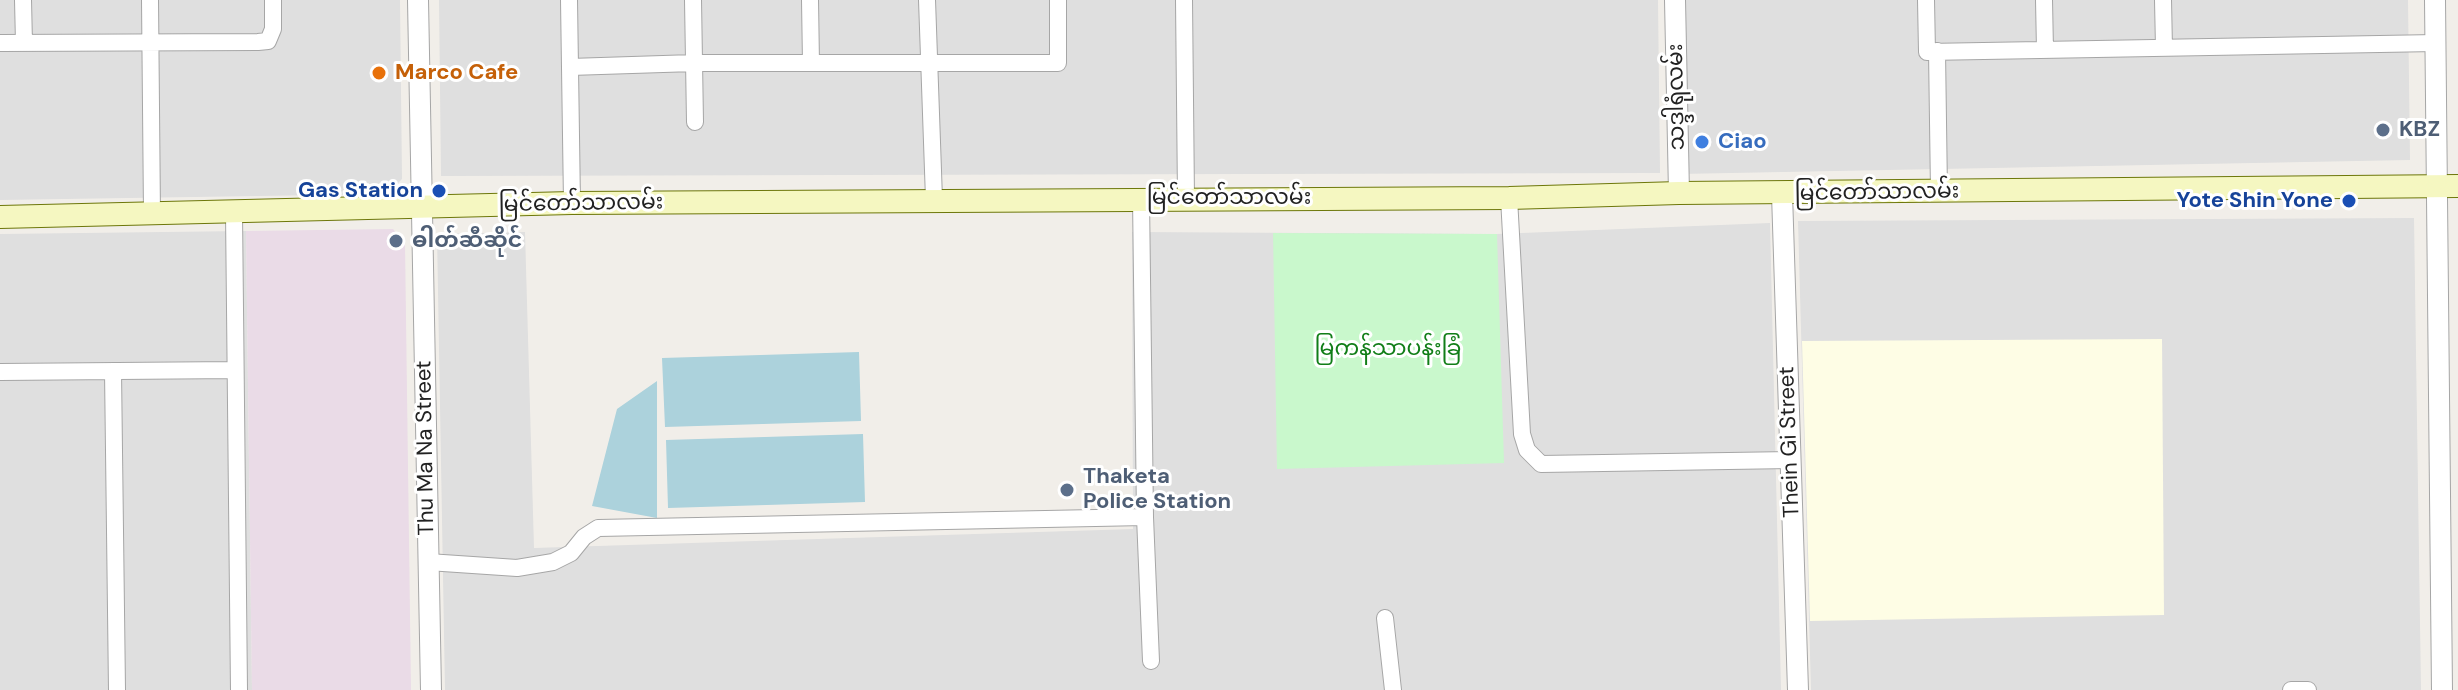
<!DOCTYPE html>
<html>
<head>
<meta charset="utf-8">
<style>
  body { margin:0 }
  canvas { display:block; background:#f1eee9 }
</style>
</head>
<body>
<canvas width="2458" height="690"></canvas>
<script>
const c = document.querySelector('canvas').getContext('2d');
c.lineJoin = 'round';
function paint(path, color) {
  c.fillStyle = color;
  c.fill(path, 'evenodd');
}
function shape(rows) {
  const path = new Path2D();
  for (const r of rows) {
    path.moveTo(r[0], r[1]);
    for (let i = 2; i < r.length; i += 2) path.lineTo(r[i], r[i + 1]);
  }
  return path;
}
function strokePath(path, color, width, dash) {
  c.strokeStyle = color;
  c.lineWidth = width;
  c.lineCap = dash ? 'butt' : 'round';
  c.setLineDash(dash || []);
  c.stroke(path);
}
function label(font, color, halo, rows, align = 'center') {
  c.font = font + ' "DM Sans","Noto Sans Myanmar",sans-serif';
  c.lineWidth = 6;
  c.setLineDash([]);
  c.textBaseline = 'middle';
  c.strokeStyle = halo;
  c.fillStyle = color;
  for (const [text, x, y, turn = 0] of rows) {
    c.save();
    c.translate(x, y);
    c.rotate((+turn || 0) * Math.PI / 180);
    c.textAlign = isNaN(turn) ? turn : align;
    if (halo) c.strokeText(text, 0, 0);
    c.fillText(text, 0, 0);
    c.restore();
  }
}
paint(shape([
  [0,0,400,0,402,179,387,194,0,200],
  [439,0,1658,0,1660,173,441,176],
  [1678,0,2408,0,2410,160,1679,174],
  [2414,218,2421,690,1811,690,1798,221],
  [1770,223,1781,690,445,690,437,234,525,232,534,548,1133,529,1132,232,1497,234],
  [246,231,252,690,0,690,0,234]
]), '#dfdfdf');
paint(shape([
  [393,229,405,243,411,690,252,690,246,231]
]), '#eadbe7');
paint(shape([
  [2162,339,2164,615,1810,621,1802,341]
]), '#fefde5');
paint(shape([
  [1273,233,1497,234,1504,463,1277,469]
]), '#c9f8cc');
paint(shape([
  [859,352,861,421,665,427,662,358],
  [657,381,657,518,592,506,617,409],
  [863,434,865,502,668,508,666,440]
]), '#acd2dc');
const minor = shape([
  [23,0,24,43],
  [150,0,152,214],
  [569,0,572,203],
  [693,0,695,122],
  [810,0,811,63],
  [927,0,934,199],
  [1184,0,1186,198],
  [1926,0,1927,52,2436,43],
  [2044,0,2045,50],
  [2163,0,2164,48],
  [0,43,258,42,268,41,273,29,273,0],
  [1937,51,1939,192],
  [570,67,694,63,1058,63,1058,0],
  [1141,198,1145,517,1151,661],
  [1509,198,1522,434,1527,450,1541,464,1791,460],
  [234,213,239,690],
  [113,371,117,690],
  [0,372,235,370],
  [428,562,517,568,553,562,571,553,584,537,598,528,1145,517],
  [1385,618,1393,690],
  [2291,690,2308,690]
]);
const tertiary = shape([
  [418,0,431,690],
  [1675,0,1679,193],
  [2435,0,2442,690],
  [1782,194,1798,690]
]);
const secondary = shape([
  [0,217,572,203,1509,198,1679,193,2458,186]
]);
strokePath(minor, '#a6a6a6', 18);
strokePath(tertiary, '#a6a6a6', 22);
strokePath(secondary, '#6d770a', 24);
strokePath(minor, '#fff', 16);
strokePath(tertiary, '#fff', 20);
strokePath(secondary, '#f5f7c1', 22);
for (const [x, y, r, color] of [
  [379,73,8,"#e8710a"],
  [2383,130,8,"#5c6f8a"],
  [1702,142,8,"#3f7fe0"],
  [439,191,8,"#1a4fb4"],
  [2349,201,8,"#1a4fb4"],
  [396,241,8,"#5c6f8a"],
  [1067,490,8,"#5c6f8a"]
]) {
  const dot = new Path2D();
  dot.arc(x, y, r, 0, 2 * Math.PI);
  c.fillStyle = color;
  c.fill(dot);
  strokePath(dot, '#fff', 3);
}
label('bold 22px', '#c56008', '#fff', [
  ["Marco Cafe",395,73]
], 'left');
label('22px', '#222', '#fff', [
  ["သဒ္ဒါရုံလမ်း",1677,97,-91],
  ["မြင်တော်သာလမ်း",1877,193,-1],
  ["မြင်တော်သာလမ်း",1229,198],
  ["မြင်တော်သာလမ်း",581,204,-1],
  ["Thein Gi Street",1790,442,-92],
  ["Thu Ma Na Street",426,448,-91]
]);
label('bold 22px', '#4e5e75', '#fff', [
  ["KBZ",2399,130],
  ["ဓါတ်ဆီဆိုင်",412,241],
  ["Thaketa",1083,477],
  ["Police Station",1083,502]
], 'left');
label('bold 22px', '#366cbe', '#fff', [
  ["Ciao",1718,142]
], 'left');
label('bold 22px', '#164399', '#fff', [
  ["Gas Station",423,191],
  ["Yote Shin Yone",2333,201]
], 'right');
label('22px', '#117e18', '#fff', [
  ["မြကန်သာပန်းခြံ",1388,349]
]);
</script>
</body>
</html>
